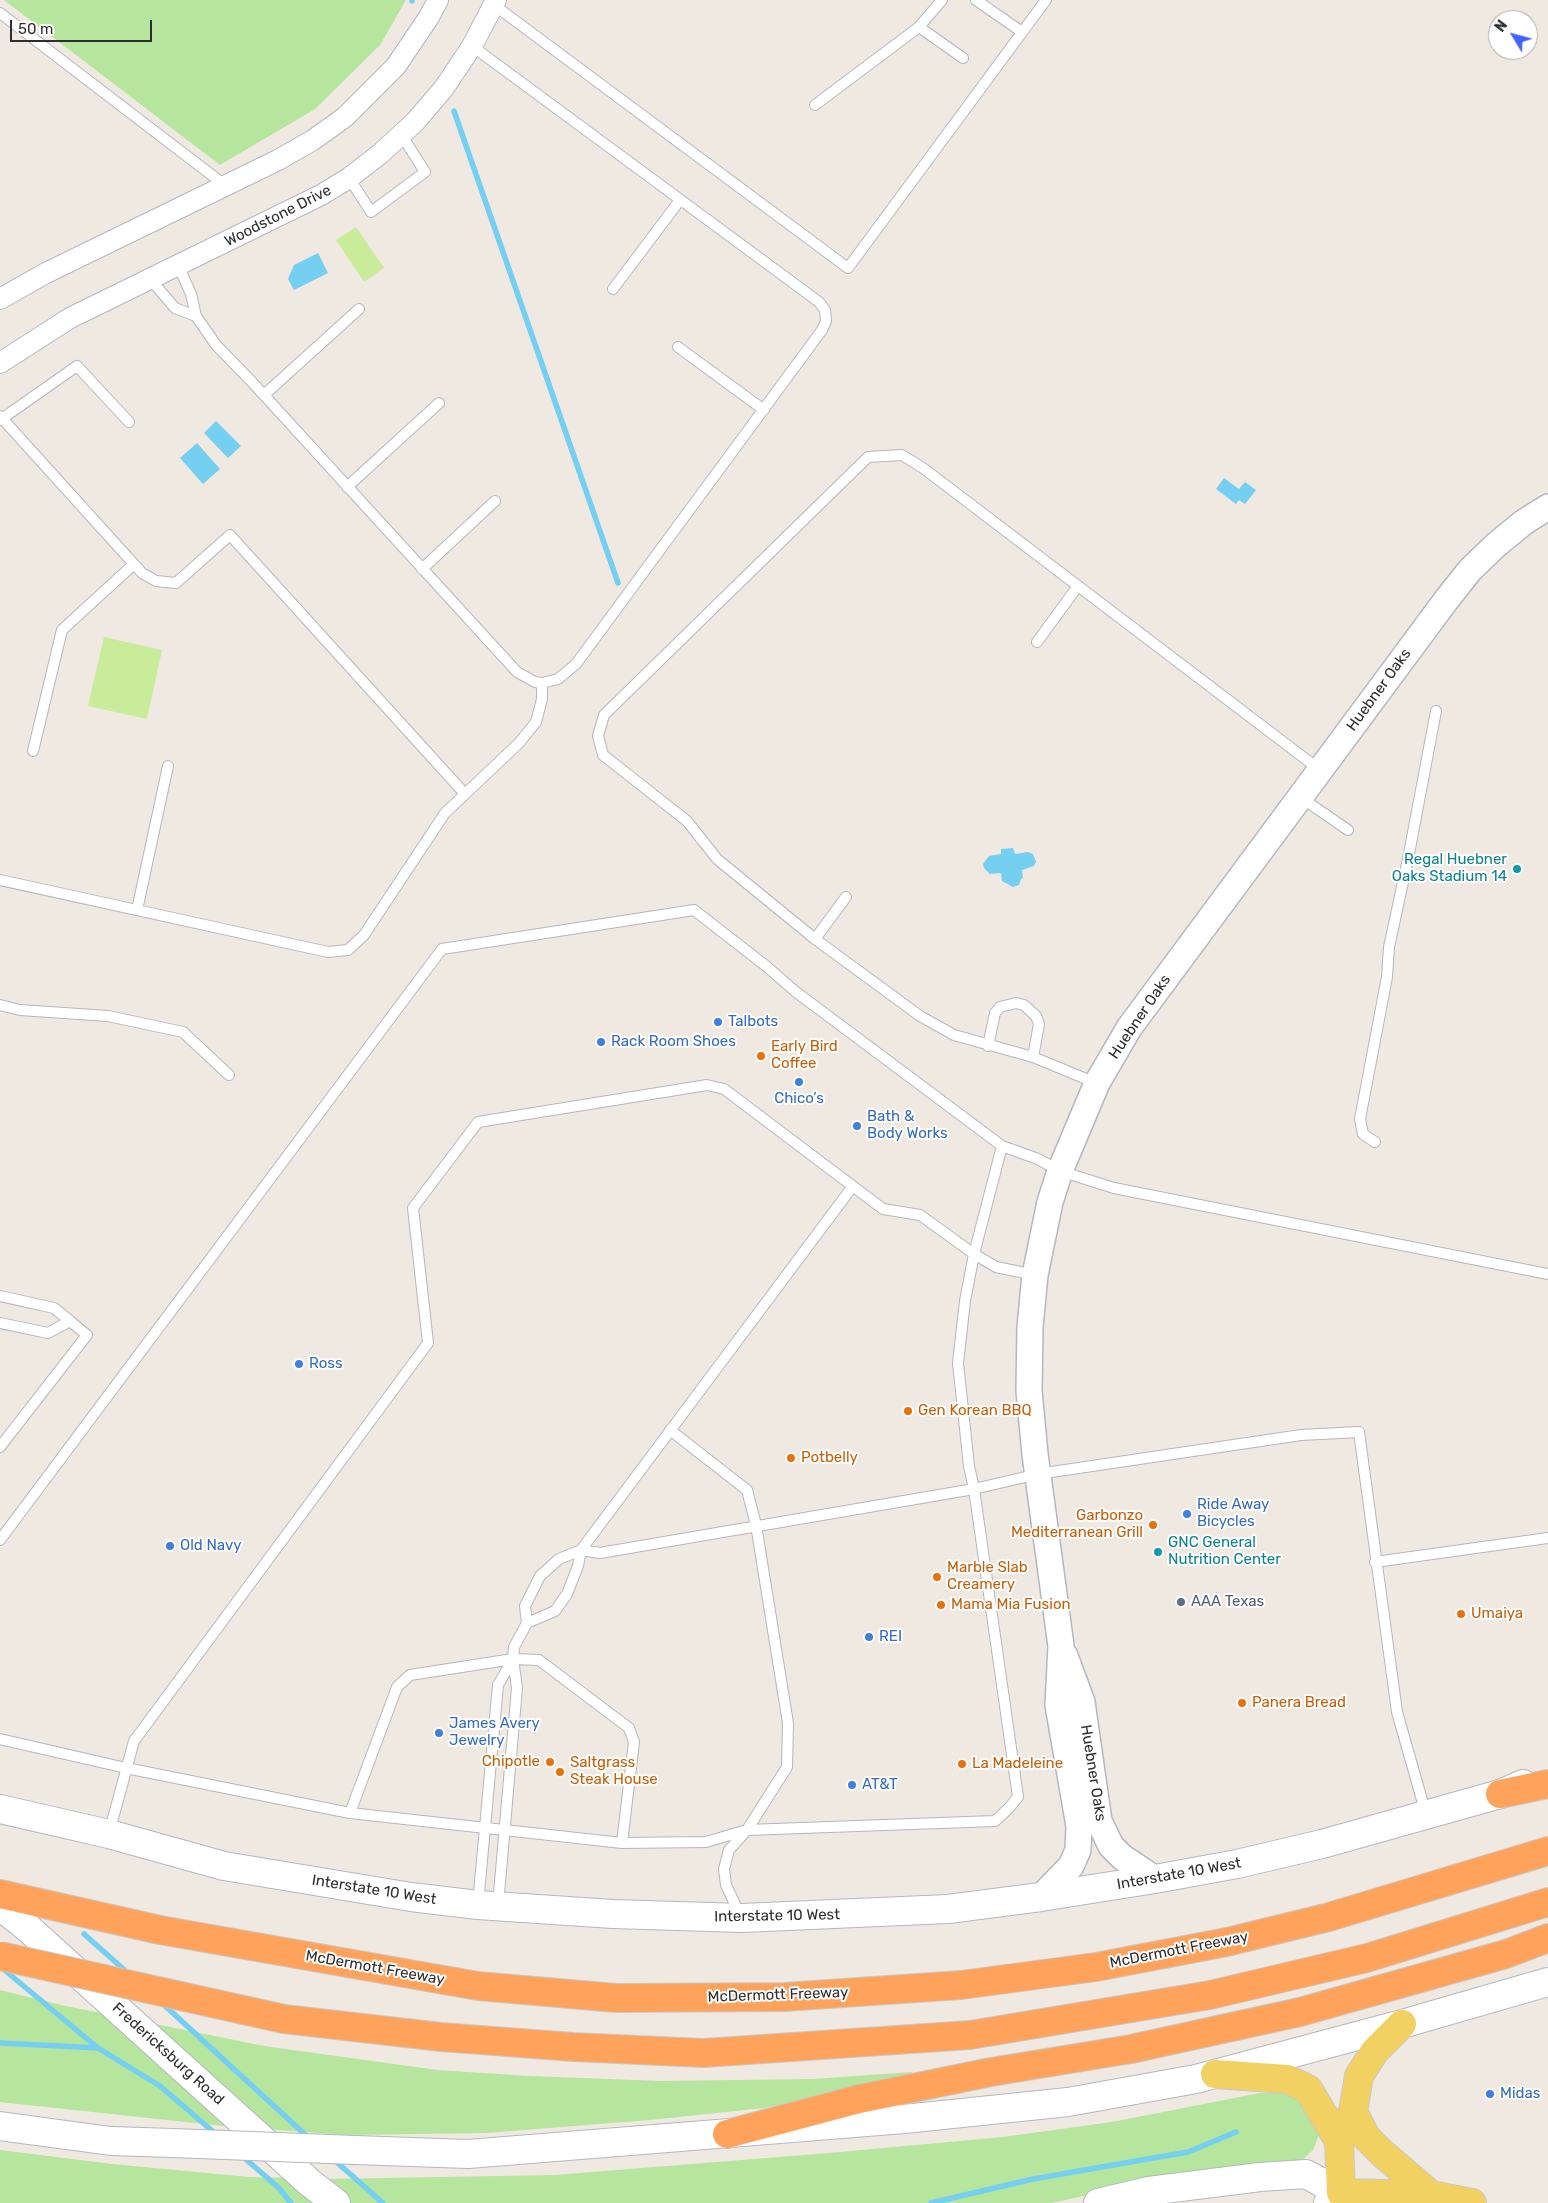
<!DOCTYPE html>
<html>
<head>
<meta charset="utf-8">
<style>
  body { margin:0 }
  #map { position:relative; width:1548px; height:2203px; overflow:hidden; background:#efe9e1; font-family:Rubik,sans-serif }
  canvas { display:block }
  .north { position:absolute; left:1488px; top:10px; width:50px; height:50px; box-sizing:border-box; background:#fff; border:1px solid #ababab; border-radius:50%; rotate:307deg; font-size:14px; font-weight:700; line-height:20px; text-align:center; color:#2e2e2e }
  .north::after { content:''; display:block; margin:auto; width:18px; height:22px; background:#4264fb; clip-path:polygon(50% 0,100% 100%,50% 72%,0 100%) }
  .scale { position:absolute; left:10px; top:20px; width:142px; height:22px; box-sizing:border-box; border:2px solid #2e2e2e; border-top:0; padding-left:6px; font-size:15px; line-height:18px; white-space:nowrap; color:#2e2e2e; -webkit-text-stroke:4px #fff; paint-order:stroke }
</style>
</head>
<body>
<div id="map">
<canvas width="1548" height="2203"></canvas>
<div class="north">N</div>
<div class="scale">50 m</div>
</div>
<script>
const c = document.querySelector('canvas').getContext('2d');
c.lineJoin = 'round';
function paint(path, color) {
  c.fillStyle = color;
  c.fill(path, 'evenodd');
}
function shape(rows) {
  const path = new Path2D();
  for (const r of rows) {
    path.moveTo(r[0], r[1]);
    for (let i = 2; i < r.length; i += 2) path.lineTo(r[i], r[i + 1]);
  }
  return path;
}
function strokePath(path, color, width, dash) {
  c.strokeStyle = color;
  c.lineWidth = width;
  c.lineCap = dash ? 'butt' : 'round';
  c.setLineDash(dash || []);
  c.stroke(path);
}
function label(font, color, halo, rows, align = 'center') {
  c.font = font + ' Rubik,sans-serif';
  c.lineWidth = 4;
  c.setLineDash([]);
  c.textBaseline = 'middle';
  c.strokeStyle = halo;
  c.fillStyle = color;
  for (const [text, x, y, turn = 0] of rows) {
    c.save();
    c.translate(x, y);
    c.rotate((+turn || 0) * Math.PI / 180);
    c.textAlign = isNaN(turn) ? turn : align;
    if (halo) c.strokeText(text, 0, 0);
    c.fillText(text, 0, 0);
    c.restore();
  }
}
paint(shape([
  [4,0,406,0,380,45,315,109,220,165],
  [0,1990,61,2005,264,2046,437,2070,528,2076,661,2081,813,2079,912,2072,909,2081,856,2091,764,2108,650,2120,486,2133,347,2135,223,2126,0,2102],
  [1288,2091,1306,2100,1319,2135,1313,2150,1301,2161,1220,2168,1166,2177,1052,2203,0,2203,0,2150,112,2164,249,2177,325,2179,555,2175,829,2153,1003,2137,1112,2122,1260,2093]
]), '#b6e59e');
paint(shape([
  [356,227,384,268,364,282,336,240],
  [104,637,162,650,147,719,88,706]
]), '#c9ec9a');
paint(shape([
  [318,253,328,273,294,290,288,279,294,265],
  [216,421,241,446,228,458,204,433],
  [197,443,220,469,203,484,180,458],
  [1224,478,1239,489,1245,482,1256,490,1245,504,1239,500,1236,504,1216,489],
  [1013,848,1015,854,1028,852,1033,854,1036,862,1034,866,1022,870,1023,878,1021,879,1019,885,1013,887,1002,881,1001,873,990,874,984,868,983,864,989,856,1001,854,1001,849]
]), '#75cff0');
strokePath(shape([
  [412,0,412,1],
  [454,111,618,583],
  [84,1934,129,1974],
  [2,1968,98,2048,160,2086,217,2135],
  [162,2003,310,2139],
  [0,2043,98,2048],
  [241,2155,279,2188,291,2203],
  [332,2158,383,2203],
  [931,2203,1033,2179,1188,2152,1236,2132]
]), '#75cff0', 5.5);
const service = shape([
  [976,0,1022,32],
  [494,5,848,268,1046,0],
  [0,13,226,186],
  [919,27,963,58],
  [815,105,919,27,942,0],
  [349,178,371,212,425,172,401,134],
  [178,265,191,294,196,316,216,345,252,382,517,672,535,682,542,683,558,679,576,664,822,330,826,321,825,310,819,302,472,46],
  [150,279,175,308,196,316],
  [613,289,680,200],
  [678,347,764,410],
  [264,395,359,309],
  [0,416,142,573,156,581,176,583,230,535,465,794],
  [0,420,77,366,129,422],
  [347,487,439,403],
  [422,569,495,501],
  [1037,642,1078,586],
  [33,751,62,630,134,564],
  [1300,797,1348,830],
  [0,880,328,952,348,950,364,935,445,813,519,743,536,722,542,699,542,683],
  [137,910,168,766],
  [815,939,846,897],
  [0,1005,20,1010,108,1016,183,1032,229,1075],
  [988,1046,995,1013,1000,1007,1016,1003,1024,1005,1036,1016,1039,1024,1033,1057],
  [1096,1083,1033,1057,954,1035,920,1016,815,939,717,859,687,821,603,755,598,736,604,715,868,457,902,455,923,468,1320,770],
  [1375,1142,1363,1134,1360,1119,1387,977,1389,947,1408,859,1436,711],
  [0,1296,54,1308,70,1321],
  [0,1323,48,1333,70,1321,87,1335,0,1447],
  [670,1430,747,1490,756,1525,788,1723,787,1767,747,1830,729,1850,724,1869,726,1885,740,1915],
  [0,1540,442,949,694,910,766,966,796,992,1002,1146,1038,1159,1060,1171,1114,1188,1548,1274],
  [1375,1562,1548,1538],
  [527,1623,555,1611,567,1594,578,1566,581,1550,853,1186],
  [0,1739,126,1768,350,1813,622,1843,706,1842,747,1830,995,1821,1009,1808,1018,1797,974,1489,969,1466,958,1363,965,1301,974,1254,1002,1146],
  [350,1813,397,1687,410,1675,513,1659,539,1660,629,1728,634,1742,622,1843],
  [109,1833,134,1741,428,1343,413,1208,478,1122,707,1085,724,1089,883,1209,920,1215,974,1254,996,1267,1035,1275],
  [478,1904,498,1685,513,1659],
  [498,1905,517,1688,513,1659,514,1647,527,1623,525,1606,540,1576,559,1559,581,1550,600,1553,974,1489,1038,1474,1301,1435,1359,1432,1397,1712,1426,1814]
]);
const minor = shape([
  [0,299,46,273,278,160,313,140,345,117,396,66,429,17,438,0],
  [0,363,70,318,321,195,349,178,380,154,415,122,444,88,472,46,496,0]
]);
const tertiary = shape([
  [1065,1656,1082,1702,1099,1821,1111,1846,1122,1857,1155,1879],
  [1041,1897,1071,1866,1078,1850,1079,1826,1058,1705,1061,1646,1035,1454,1029,1391,1030,1327,1035,1275,1050,1202,1060,1171,1097,1083,1129,1028,1447,599,1470,570,1496,545,1524,522,1548,507]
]);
const secondary = shape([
  [0,1809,109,1834,224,1866,411,1897,478,1905,613,1914,742,1918,948,1909,1041,1897,1155,1879,1237,1864,1322,1844,1500,1794,1523,1784],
  [0,1906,29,1929,309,2182,336,2203],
  [0,2126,111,2141,173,2143],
  [355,2150,468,2154,904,2119,1068,2102,1196,2079,1402,2024,1548,1982],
  [1098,2203,1149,2191,1260,2177,1306,2174,1341,2193,1328,2203]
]);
const primary = shape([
  [1402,2024,1375,2051,1359,2076,1353,2112,1339,2141,1341,2193,1431,2195,1472,2203],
  [1215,2074,1287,2079,1308,2089,1339,2141],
  [1353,2112,1366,2137,1383,2154,1431,2195]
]);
const motorway = shape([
  [1500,1794,1548,1784],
  [0,1894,160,1930,478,1986,616,1998,785,1997,961,1985,1096,1967,1227,1942,1329,1917,1548,1851],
  [284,2019,441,2037,573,2047,704,2053,970,2035,1210,1995,1367,1958,1548,1902],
  [727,2134,859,2099,991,2072,1131,2049,1300,2012,1506,1954,1548,1938]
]);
strokePath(service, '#b4b7c1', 12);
strokePath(minor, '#b4b7c1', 22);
strokePath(tertiary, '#b4b7c1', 28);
strokePath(secondary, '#b4b7c1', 30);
strokePath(primary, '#c9c9c9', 30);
strokePath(motorway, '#c9c9c9', 30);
strokePath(service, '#fff', 10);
strokePath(minor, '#fff', 20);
strokePath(tertiary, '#fff', 25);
strokePath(secondary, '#fff', 28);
strokePath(primary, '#f2d163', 28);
strokePath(motorway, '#ffa35c', 28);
const secondaryBridge = shape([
  [173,2143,355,2150]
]);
const motorwayBridge = shape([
  [0,1956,284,2019]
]);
strokePath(secondaryBridge, '#b4b7c1', 30, []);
strokePath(motorwayBridge, '#c9c9c9', 30, []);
strokePath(secondaryBridge, '#fff', 28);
strokePath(motorwayBridge, '#ffa35c', 28);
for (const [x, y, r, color] of [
  [1517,869,5,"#0f9aa8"],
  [718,1022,5,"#3f7fe0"],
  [601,1042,5,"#3f7fe0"],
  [761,1056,5,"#e8710a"],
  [799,1082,5,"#3f7fe0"],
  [857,1126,5,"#3f7fe0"],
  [299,1364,5,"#3f7fe0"],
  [908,1411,5,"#e8710a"],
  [791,1458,5,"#e8710a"],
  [1187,1514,5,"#3f7fe0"],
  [1153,1525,5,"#e8710a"],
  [170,1546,5,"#3f7fe0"],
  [1158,1552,5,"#0f9aa8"],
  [937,1577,5,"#e8710a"],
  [1181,1602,5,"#5c6f8a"],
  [941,1605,5,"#e8710a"],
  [1461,1614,5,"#e8710a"],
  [869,1637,5,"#3f7fe0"],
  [1242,1703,5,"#e8710a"],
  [439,1733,5,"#3f7fe0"],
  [550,1762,5,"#e8710a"],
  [962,1764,5,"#e8710a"],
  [560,1772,5,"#e8710a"],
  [852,1785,5,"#3f7fe0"],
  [1490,2094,5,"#3f7fe0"]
]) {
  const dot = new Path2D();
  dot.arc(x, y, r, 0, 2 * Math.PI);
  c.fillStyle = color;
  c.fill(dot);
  strokePath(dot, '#fff', 2);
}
label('15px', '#2e2e2e', '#fff', [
  ["Woodstone Drive",278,216,-27],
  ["Huebner Oaks",1379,690,-54],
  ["Huebner Oaks",1140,1017,-56],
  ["Huebner Oaks",1093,1773,81],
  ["Interstate 10 West",1179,1874,-10],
  ["Interstate 10 West",374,1890,9],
  ["Interstate 10 West",777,1916,-1],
  ["McDermott Freeway",1179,1950,-11],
  ["McDermott Freeway",375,1968,10],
  ["McDermott Freeway",778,1995,-2],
  ["Fredericksburg Road",168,2054,42]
]);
label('15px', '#0d838f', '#fff', [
  ["Regal Huebner",1507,860],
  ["Oaks Stadium 14",1507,877],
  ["GNC General",1168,1543,"left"],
  ["Nutrition Center",1168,1560,"left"]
], 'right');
label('15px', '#366cbe', '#fff', [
  ["Talbots",728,1022],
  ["Rack Room Shoes",611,1042],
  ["Chico’s",799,1099,"center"],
  ["Bath &",867,1117],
  ["Body Works",867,1134],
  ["Ross",309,1364],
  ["Ride Away",1197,1505],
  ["Bicycles",1197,1522],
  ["Old Navy",180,1546],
  ["REI",879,1637],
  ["James Avery",449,1724],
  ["Jewelry",449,1741],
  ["AT&T",862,1785],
  ["Midas",1500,2094]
], 'left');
label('15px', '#c56008', '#fff', [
  ["Early Bird",771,1047],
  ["Coffee",771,1064],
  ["Gen Korean BBQ",918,1411],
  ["Potbelly",801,1458],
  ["Garbonzo",1143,1516,"right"],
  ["Mediterranean Grill",1143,1533,"right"],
  ["Marble Slab",947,1568],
  ["Creamery",947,1585],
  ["Mama Mia Fusion",951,1605],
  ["Umaiya",1471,1614],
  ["Panera Bread",1252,1703],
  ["Chipotle",540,1762,"right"],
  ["Saltgrass",570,1763],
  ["Steak House",570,1780],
  ["La Madeleine",972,1764]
], 'left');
label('15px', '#4e5e75', '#fff', [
  ["AAA Texas",1191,1602]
], 'left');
</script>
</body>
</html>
